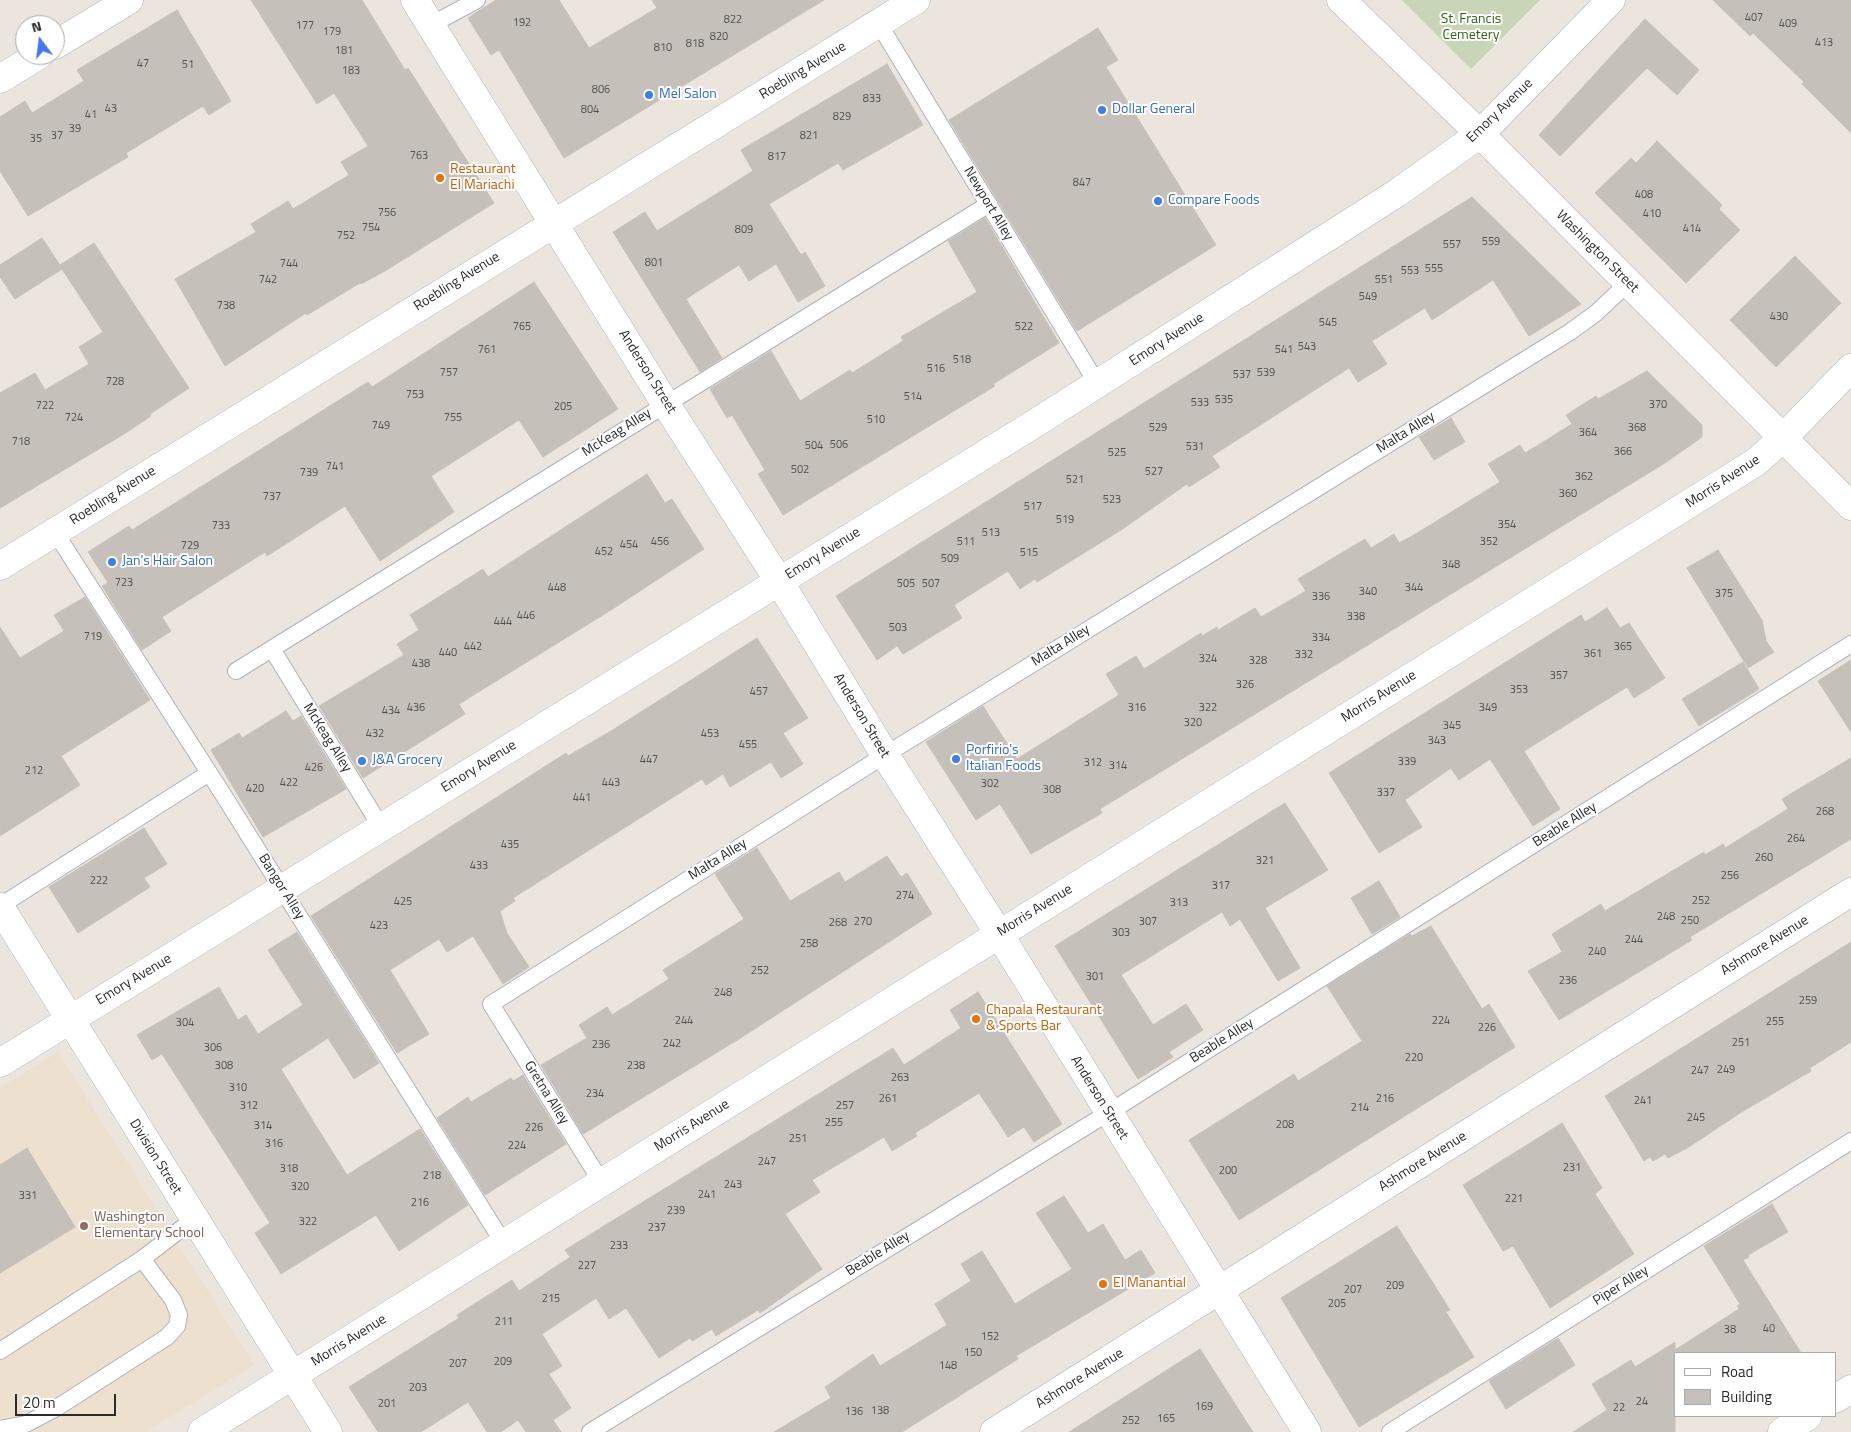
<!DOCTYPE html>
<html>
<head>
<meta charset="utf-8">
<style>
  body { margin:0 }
  #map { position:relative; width:1851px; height:1432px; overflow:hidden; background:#ece5de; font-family:"Titillium Web",sans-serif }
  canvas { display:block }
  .legend { position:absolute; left:1674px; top:1352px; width:162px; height:65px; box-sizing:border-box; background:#fff; border:1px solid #aaa; margin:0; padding:6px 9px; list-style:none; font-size:15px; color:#2b2b2b }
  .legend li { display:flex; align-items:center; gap:10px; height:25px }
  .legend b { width:25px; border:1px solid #aaa }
  .north { position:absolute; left:15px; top:15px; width:50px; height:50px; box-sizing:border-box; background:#fff; border:1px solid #aaa; border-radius:50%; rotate:345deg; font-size:14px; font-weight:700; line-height:20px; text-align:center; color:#2b2b2b }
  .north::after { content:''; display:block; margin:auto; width:18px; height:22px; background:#4877f0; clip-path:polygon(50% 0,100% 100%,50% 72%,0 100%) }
  .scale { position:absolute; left:15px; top:1394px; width:101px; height:22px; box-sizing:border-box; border:2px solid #2b2b2b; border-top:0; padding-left:6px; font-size:15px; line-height:18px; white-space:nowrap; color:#2b2b2b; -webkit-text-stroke:4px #fff; paint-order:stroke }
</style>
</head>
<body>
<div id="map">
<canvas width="1851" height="1432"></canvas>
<ul class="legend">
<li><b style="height:6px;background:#fff"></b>Road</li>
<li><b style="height:14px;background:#c5c0ba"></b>Building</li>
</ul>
<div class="north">N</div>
<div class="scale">20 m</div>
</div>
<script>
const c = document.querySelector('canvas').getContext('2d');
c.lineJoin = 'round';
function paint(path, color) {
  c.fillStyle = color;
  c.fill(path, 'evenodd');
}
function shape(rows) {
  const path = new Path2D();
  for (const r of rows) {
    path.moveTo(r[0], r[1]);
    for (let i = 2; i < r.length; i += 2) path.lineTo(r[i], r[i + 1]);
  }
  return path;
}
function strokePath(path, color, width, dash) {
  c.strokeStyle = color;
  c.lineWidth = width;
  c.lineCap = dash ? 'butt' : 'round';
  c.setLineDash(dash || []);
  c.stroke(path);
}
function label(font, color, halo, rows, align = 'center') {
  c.font = font + ' "Titillium Web",sans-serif';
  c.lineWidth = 4;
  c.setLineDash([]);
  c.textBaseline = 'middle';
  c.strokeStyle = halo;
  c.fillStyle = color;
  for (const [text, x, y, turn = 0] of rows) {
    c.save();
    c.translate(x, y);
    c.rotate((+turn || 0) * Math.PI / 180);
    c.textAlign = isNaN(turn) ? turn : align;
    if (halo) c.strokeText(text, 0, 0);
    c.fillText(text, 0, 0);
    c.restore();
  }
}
paint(shape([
  [58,1052,254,1365,146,1432,0,1432,0,1088]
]), '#ede0cf');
paint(shape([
  [1402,0,1540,0,1471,69]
]), '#c8d5b7');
const building = shape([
  [251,0,362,0,405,70,408,68,494,203,385,271,361,284,360,283,307,315,306,313,225,366,175,279,256,232,251,224,288,201,293,209,349,175,341,162,368,146,334,93,317,104,251,0],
  [496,0,559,0,589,48,657,8,652,0,824,0,564,158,499,50,491,55,468,18,496,0],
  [1713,0,1851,0,1851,133,1802,84,1804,82,1753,33,1750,36,1713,0],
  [177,10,231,101,209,115,203,106,126,153,128,157,28,216,0,171,0,117,25,101,32,113,84,81,77,70,177,10],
  [1645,19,1699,70,1677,95,1647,68,1560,156,1539,135,1645,19],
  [1098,28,1118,60,1106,67,1216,245,1077,331,949,120,1098,28],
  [887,64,923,125,843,170,838,163,769,204,801,255,805,252,825,286,798,302,776,264,749,281,739,265,695,293,686,299,722,358,700,372,613,232,645,212,657,231,753,171,741,150,887,64],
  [1657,141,1722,205,1719,209,1740,230,1686,283,1595,193,1631,158,1636,163,1657,141],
  [1472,197,1581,304,1529,336,1493,280,1432,320,1425,308,1372,341,1387,364,1358,382,1349,368,1212,456,1220,467,1189,487,1187,484,1121,530,1037,582,1035,579,1020,589,1008,571,954,605,962,618,903,654,897,646,877,660,836,596,1472,197],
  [985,218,1059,343,993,384,995,386,783,515,758,474,765,470,732,415,727,418,710,389,771,351,800,401,850,370,852,373,876,358,903,341,901,337,977,292,948,241,985,218],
  [42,238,60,265,94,243,189,388,150,414,151,416,124,434,0,508,0,393,35,373,45,390,89,364,79,347,103,332,62,269,15,299,0,277,0,265,42,238],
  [1795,256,1841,303,1776,367,1730,320,1795,256],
  [534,282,618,409,543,457,519,420,431,476,454,512,380,561,345,506,267,556,265,552,162,617,171,631,142,650,102,586,108,583,88,552,129,526,132,530,368,382,372,387,534,282],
  [1647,371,1702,425,1702,437,1665,463,1100,809,1102,813,1031,854,1000,804,976,820,926,742,983,706,1017,759,1119,695,1106,674,1136,656,1144,669,1201,633,1202,636,1217,627,1218,630,1255,608,1261,617,1306,591,1298,579,1365,539,1371,548,1394,534,1399,543,1414,535,1500,482,1488,464,1520,445,1525,453,1548,439,1572,424,1566,415,1596,396,1598,399,1647,371],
  [1451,418,1465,442,1434,460,1419,437,1451,418],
  [647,474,665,503,672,499,704,549,611,610,459,704,465,714,363,778,319,706,404,655,397,644,419,630,410,615,483,569,488,577,647,474],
  [1718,550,1762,620,1766,641,1774,652,1748,668,1687,568,1718,550],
  [85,597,150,700,61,756,80,785,0,836,0,627,20,658,64,631,54,615,85,597],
  [1607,608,1620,628,1629,623,1665,678,1634,698,1627,687,1524,751,1560,809,1533,826,1490,759,1459,780,1451,768,1405,800,1422,827,1379,853,1329,773,1581,615,1585,622,1607,608],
  [757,638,808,718,783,733,803,764,781,778,771,762,730,787,723,774,706,785,702,779,513,898,515,901,500,911,507,933,529,967,503,984,473,936,447,952,439,939,390,970,429,1034,397,1053,311,916,566,753,568,756,611,731,757,638],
  [1851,660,1851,732,1818,681,1851,660],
  [1743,662,1759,689,1699,726,1682,699,1743,662],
  [286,711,293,721,301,716,346,789,263,837,211,750,239,733,242,738,286,711],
  [1851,758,1851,839,1690,937,1692,940,1559,1020,1528,971,1562,952,1552,934,1601,904,1605,911,1704,852,1705,855,1723,844,1725,848,1788,809,1782,799,1851,758],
  [1285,803,1328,870,1265,908,1300,968,1278,981,1240,919,1230,926,1222,912,1121,975,1153,1025,1186,1004,1203,1030,1169,1052,1173,1057,1138,1079,1055,946,1285,803],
  [144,828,167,864,144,878,150,887,78,933,49,887,144,828],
  [757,848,790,901,839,872,845,882,887,856,901,877,907,873,932,914,739,1039,583,1134,541,1065,587,1038,579,1025,607,1007,612,1015,669,979,663,970,744,919,715,874,757,848],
  [1379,881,1400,917,1372,934,1351,898,1379,881],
  [1431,926,1482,1009,1489,1004,1515,1047,1239,1220,1189,1140,1294,1074,1298,1081,1362,1041,1327,986,1410,934,1412,936,1431,926],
  [297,932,379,1063,354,1079,328,1038,281,1069,318,1129,347,1175,420,1129,468,1205,399,1251,376,1215,281,1274,255,1233,270,1223,162,1054,152,1060,137,1035,219,987,238,1020,246,1015,258,1034,303,1005,268,950,297,932],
  [1851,942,1851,1042,1810,1068,1811,1071,1740,1113,1689,1147,1668,1158,1665,1154,1653,1161,1650,1157,1644,1161,1605,1096,1851,942],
  [978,992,1062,1124,1034,1142,1024,1127,1008,1137,979,1093,915,1133,917,1136,892,1151,884,1137,812,1180,820,1192,785,1214,822,1269,760,1313,758,1310,716,1336,712,1329,692,1341,690,1338,659,1358,626,1308,609,1319,596,1298,542,1334,562,1366,549,1374,571,1408,553,1420,561,1432,526,1432,518,1420,501,1432,487,1432,468,1402,421,1432,378,1432,349,1387,459,1318,457,1315,512,1280,519,1291,570,1257,565,1250,893,1048,904,1065,961,1028,950,1010,978,992],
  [523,1075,566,1144,485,1195,437,1118,468,1097,471,1102,511,1078,513,1081,523,1075],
  [1562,1123,1602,1188,1595,1194,1634,1254,1550,1308,1513,1246,1503,1251,1463,1185,1562,1123],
  [27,1148,75,1227,0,1273,0,1165,27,1148],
  [1064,1196,1088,1233,1103,1224,1125,1260,1141,1250,1155,1273,1016,1356,1018,1359,902,1432,774,1432,831,1398,825,1387,873,1354,880,1366,947,1325,935,1304,971,1281,961,1264,982,1251,1015,1304,1072,1269,1036,1213,1064,1196],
  [1772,1204,1788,1232,1748,1255,1749,1257,1743,1260,1801,1353,1675,1353,1675,1432,1573,1432,1607,1410,1592,1384,1631,1360,1635,1367,1675,1342,1675,1350,1739,1309,1737,1306,1740,1304,1704,1246,1772,1204],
  [1397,1226,1450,1310,1446,1312,1474,1357,1359,1427,1281,1298,1397,1226],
  [1558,1338,1575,1365,1506,1409,1489,1381,1558,1338],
  [1200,1349,1253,1432,1069,1432,1134,1391,1200,1349]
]);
paint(building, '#c5c0ba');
strokePath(building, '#c8c1b8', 1);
const service = shape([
  [879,24,1098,385],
  [431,25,477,0],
  [55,532,224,796,504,1244],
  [272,649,381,827],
  [236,671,989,204],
  [0,906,209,773],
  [602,1183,491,1004,885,755,1570,332,1596,313,1628,283],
  [0,1351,142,1259,194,1219],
  [0,1429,26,1424,58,1407,167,1337,177,1326,179,1315,173,1300,142,1259],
  [590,1432,1108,1113,1851,644],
  [1390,1432,1851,1141]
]);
const minor = shape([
  [415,0,665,403,779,581,885,755,999,934,1307,1432],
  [1341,0,1480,134,1851,506],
  [55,45,129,0],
  [0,79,39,55],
  [0,566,916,0],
  [0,907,328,1432],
  [0,1063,1034,424,1397,193,1480,134,1611,0],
  [1835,1399,1851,1389],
  [202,1432,1756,462,1784,437,1851,368],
  [994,1432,1851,892],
  [1782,1432,1808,1416]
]);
strokePath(service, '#afb2bb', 18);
strokePath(minor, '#afb2bb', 29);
strokePath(service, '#fff', 16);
strokePath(minor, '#fff', 28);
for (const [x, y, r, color] of [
  [649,95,5,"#3f7fe0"],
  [1102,110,5,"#3f7fe0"],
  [440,178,5,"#e8710a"],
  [1158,201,5,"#3f7fe0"],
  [112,562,5,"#3f7fe0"],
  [956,759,5,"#3f7fe0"],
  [362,761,5,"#3f7fe0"],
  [976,1019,5,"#e8710a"],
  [84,1226,5,"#8d6e63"],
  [1103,1284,5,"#e8710a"]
]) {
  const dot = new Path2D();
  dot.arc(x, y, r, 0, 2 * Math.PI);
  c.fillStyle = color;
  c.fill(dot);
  strokePath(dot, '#fff', 2);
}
label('11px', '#52504f', null, [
  ["407",1754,18],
  ["822",733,20],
  ["192",522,23],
  ["409",1788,24],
  ["177",305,26],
  ["179",332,32],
  ["820",719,37],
  ["413",1824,43],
  ["818",695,44],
  ["810",663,48],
  ["181",344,51],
  ["47",143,64],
  ["51",188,65],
  ["183",351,71],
  ["806",601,90],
  ["833",872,99],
  ["43",111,109],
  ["804",590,110],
  ["41",91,115],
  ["829",842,117],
  ["39",75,129],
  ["37",57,136],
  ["821",809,136],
  ["35",36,139],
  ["763",419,156],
  ["817",777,157],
  ["847",1082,183],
  ["408",1644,195],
  ["756",387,213],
  ["410",1652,214],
  ["754",371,228],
  ["414",1692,229],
  ["809",744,230],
  ["752",346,236],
  ["559",1491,242],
  ["557",1452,245],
  ["801",654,263],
  ["744",289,264],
  ["555",1434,269],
  ["553",1410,271],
  ["742",268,280],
  ["551",1384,280],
  ["549",1368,297],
  ["738",226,306],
  ["430",1779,317],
  ["545",1328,323],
  ["765",522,327],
  ["522",1024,327],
  ["543",1307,347],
  ["761",487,350],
  ["541",1284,350],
  ["518",962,360],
  ["516",936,369],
  ["757",449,373],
  ["539",1266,373],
  ["537",1242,375],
  ["728",115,382],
  ["753",415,395],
  ["514",913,397],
  ["535",1224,400],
  ["533",1200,403],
  ["370",1658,405],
  ["722",45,406],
  ["205",563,407],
  ["724",74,418],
  ["755",453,418],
  ["510",876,420],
  ["749",381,426],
  ["529",1158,428],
  ["368",1637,428],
  ["364",1588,433],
  ["718",21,442],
  ["506",839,445],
  ["504",814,446],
  ["531",1195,447],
  ["366",1623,452],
  ["525",1117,453],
  ["741",335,467],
  ["502",800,470],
  ["527",1154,472],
  ["739",309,473],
  ["362",1584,477],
  ["521",1075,480],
  ["360",1568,494],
  ["737",272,497],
  ["523",1112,500],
  ["517",1033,507],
  ["519",1065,520],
  ["354",1507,525],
  ["733",221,526],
  ["513",991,533],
  ["456",660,542],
  ["511",966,542],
  ["352",1489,542],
  ["454",629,545],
  ["729",190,546],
  ["452",604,552],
  ["515",1029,553],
  ["509",950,559],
  ["348",1451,565],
  ["723",124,583],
  ["505",906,584],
  ["507",931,584],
  ["448",557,588],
  ["344",1414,588],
  ["340",1368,592],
  ["375",1724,594],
  ["336",1321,597],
  ["446",526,616],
  ["338",1356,617],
  ["444",503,622],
  ["503",898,628],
  ["719",93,637],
  ["334",1321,638],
  ["442",473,647],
  ["365",1623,647],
  ["440",448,653],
  ["361",1593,654],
  ["332",1304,655],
  ["324",1208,659],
  ["328",1258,661],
  ["438",421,664],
  ["357",1559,676],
  ["326",1245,685],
  ["353",1519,690],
  ["457",759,692],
  ["436",416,708],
  ["316",1137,708],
  ["322",1208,708],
  ["349",1488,708],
  ["434",391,711],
  ["320",1193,723],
  ["345",1452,726],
  ["432",375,734],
  ["453",710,734],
  ["343",1437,741],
  ["455",748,745],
  ["447",649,760],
  ["339",1407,762],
  ["312",1093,763],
  ["314",1118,766],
  ["426",314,768],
  ["212",34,771],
  ["422",289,783],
  ["443",611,783],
  ["302",990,784],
  ["420",255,789],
  ["308",1052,790],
  ["337",1386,793],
  ["441",582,798],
  ["268",1825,812],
  ["264",1796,839],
  ["435",510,845],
  ["260",1764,858],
  ["321",1265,861],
  ["433",479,866],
  ["256",1730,876],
  ["222",99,881],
  ["317",1221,886],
  ["274",905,896],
  ["252",1701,901],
  ["425",403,902],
  ["313",1179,903],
  ["248",1666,917],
  ["250",1690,921],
  ["270",863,922],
  ["307",1148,922],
  ["268",838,923],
  ["423",379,926],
  ["303",1121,933],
  ["244",1634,940],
  ["258",809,944],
  ["240",1597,952],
  ["252",760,971],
  ["301",1095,977],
  ["236",1568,981],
  ["248",723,993],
  ["259",1808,1001],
  ["244",684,1021],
  ["224",1441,1021],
  ["255",1775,1022],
  ["304",185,1023],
  ["226",1487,1028],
  ["251",1741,1043],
  ["242",672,1044],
  ["236",601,1045],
  ["306",213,1048],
  ["220",1414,1058],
  ["308",224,1066],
  ["238",636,1066],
  ["249",1726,1070],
  ["247",1700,1071],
  ["263",900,1078],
  ["310",238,1088],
  ["234",595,1094],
  ["261",888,1099],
  ["216",1385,1099],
  ["241",1643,1101],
  ["312",249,1106],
  ["257",845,1106],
  ["214",1360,1108],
  ["245",1696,1118],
  ["255",834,1123],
  ["208",1285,1125],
  ["314",263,1126],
  ["226",534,1128],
  ["251",798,1139],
  ["316",274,1144],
  ["224",517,1146],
  ["247",767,1162],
  ["231",1572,1168],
  ["318",289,1169],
  ["200",1228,1171],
  ["218",432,1176],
  ["243",733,1185],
  ["320",300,1187],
  ["241",707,1195],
  ["331",28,1196],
  ["221",1514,1199],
  ["216",420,1203],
  ["239",676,1211],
  ["322",308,1222],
  ["237",657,1228],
  ["233",619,1246],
  ["227",587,1266],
  ["209",1395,1286],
  ["207",1353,1290],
  ["215",551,1299],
  ["205",1337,1304],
  ["211",504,1322],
  ["40",1769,1329],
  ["38",1730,1330],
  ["152",990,1337],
  ["150",973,1353],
  ["209",503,1362],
  ["207",458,1364],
  ["148",948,1366],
  ["203",418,1388],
  ["24",1642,1402],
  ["201",387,1404],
  ["169",1204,1407],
  ["22",1619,1408],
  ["138",880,1411],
  ["136",854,1412],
  ["165",1166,1419],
  ["252",1131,1421]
]);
label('14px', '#34651e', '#fff', [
  ["St. Francis",1471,20],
  ["Cemetery",1471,36]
]);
label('14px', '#2b2b2b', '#fff', [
  ["Roebling Avenue",803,71,-31],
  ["Emory Avenue",1500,111,-44],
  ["Newport Alley",988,204,59],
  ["Washington Street",1597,252,45],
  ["Roebling Avenue",457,282,-32],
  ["Emory Avenue",1167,340,-33],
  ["Anderson Street",647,372,58],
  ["McKeag Alley",617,433,-32],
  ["Malta Alley",1406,433,-32],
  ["Morris Avenue",1723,482,-33],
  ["Roebling Avenue",113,496,-32],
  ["Emory Avenue",823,554,-32],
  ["Malta Alley",1061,646,-32],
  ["Morris Avenue",1379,697,-32],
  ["Anderson Street",861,716,59],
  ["McKeag Alley",327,738,58],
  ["Emory Avenue",479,767,-32],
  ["Beable Alley",1565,825,-32],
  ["Malta Alley",718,860,-32],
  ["Bangor Alley",281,887,58],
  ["Morris Avenue",1035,911,-32],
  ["Ashmore Avenue",1765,946,-32],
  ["Emory Avenue",134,980,-31],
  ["Beable Alley",1222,1041,-32],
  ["Gretna Alley",546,1093,58],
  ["Anderson Street",1099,1098,58],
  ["Morris Avenue",692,1126,-32],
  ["Division Street",155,1157,58],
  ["Ashmore Avenue",1423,1162,-32],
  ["Beable Alley",878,1254,-32],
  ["Piper Alley",1621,1286,-32],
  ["Morris Avenue",349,1341,-32],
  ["Ashmore Avenue",1080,1379,-32]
]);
label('14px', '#366cbe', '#fff', [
  ["Mel Salon",659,95],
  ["Dollar General",1112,110],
  ["Compare Foods",1168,201],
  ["Jan's Hair Salon",122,562],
  ["Porfirio's",966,751],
  ["Italian Foods",966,767],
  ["J&A Grocery",372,761]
], 'left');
label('14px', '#c56008', '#fff', [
  ["Restaurant",450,170],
  ["El Mariachi",450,186],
  ["Chapala Restaurant",986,1011],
  ["& Sports Bar",986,1027],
  ["El Manantial",1113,1284]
], 'left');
label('14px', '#785e54', '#fff', [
  ["Washington",94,1218],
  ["Elementary School",94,1234]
], 'left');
</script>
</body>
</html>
